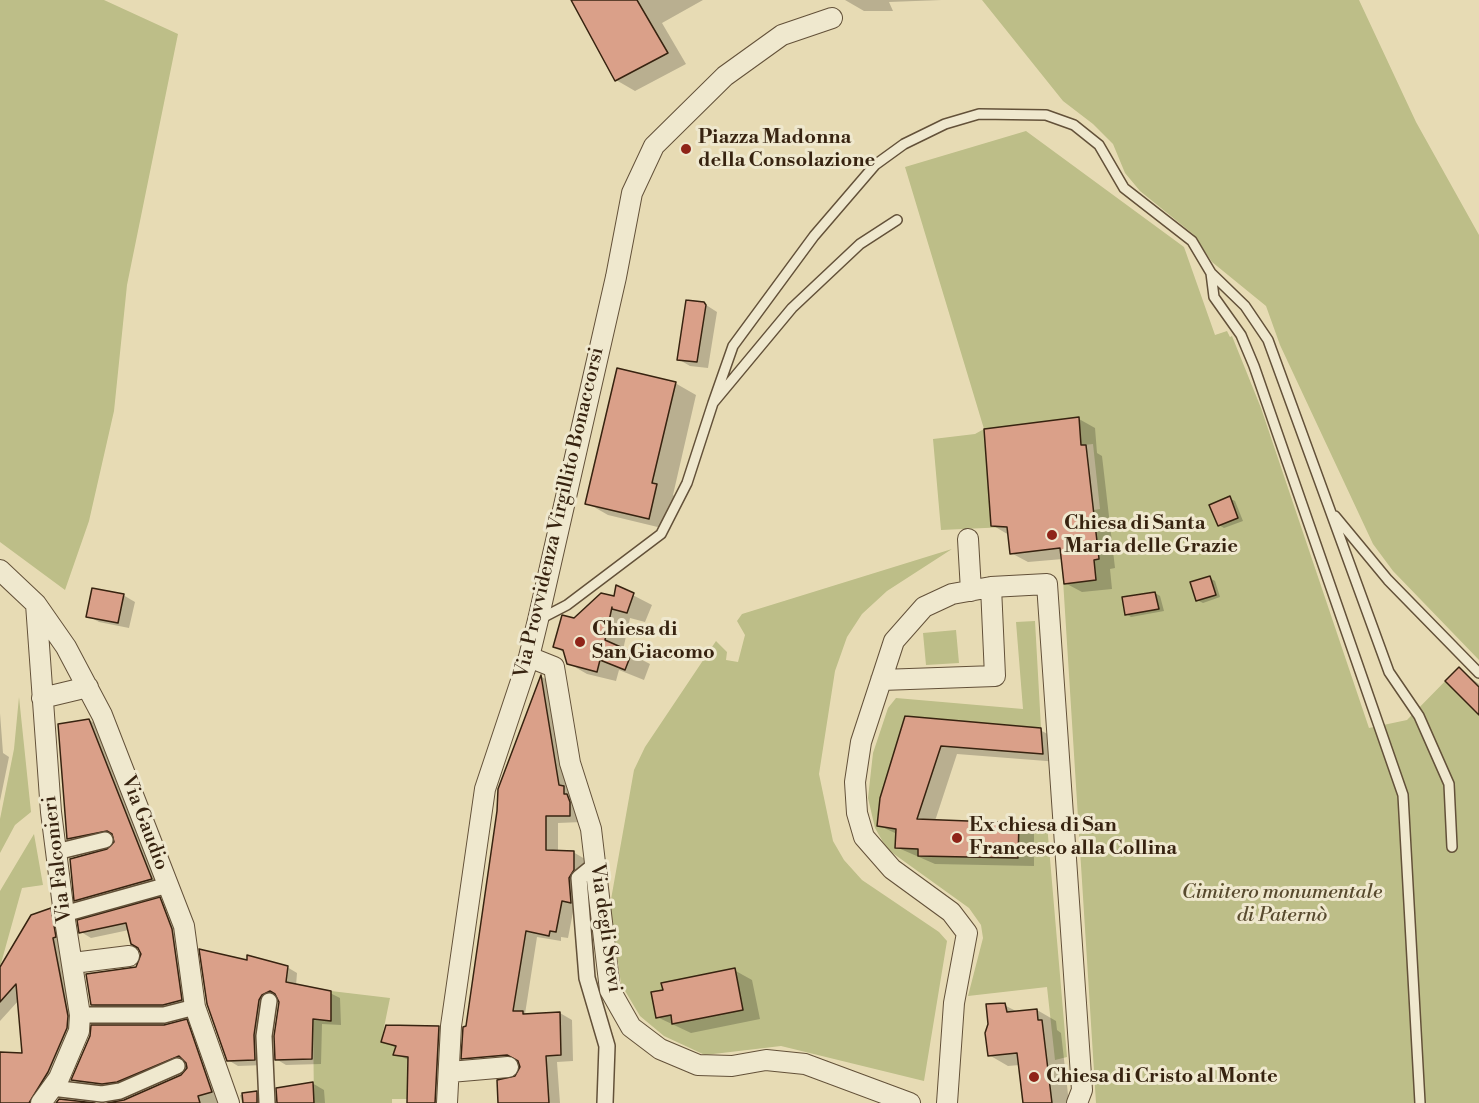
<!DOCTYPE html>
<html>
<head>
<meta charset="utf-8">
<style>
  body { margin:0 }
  canvas { display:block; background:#e7dbb4 }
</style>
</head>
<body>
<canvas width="1479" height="1103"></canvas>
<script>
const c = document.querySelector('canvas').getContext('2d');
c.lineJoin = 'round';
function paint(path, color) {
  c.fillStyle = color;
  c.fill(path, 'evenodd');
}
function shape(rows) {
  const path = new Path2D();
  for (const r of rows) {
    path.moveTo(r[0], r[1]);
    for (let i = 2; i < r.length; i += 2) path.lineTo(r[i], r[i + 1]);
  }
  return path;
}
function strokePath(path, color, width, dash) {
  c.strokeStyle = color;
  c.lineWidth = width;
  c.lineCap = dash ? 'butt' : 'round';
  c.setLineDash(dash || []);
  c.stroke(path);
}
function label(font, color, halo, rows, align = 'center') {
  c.font = font + ' "Libre Bodoni",serif';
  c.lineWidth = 6;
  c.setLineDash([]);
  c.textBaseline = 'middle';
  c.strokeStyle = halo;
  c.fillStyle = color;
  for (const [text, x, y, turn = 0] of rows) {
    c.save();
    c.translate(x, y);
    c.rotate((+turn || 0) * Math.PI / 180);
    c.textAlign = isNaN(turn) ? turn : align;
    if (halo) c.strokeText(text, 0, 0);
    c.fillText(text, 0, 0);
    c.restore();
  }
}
paint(shape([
  [0,0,104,0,178,34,127,285,114,411,89,521,65,590,0,542],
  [982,0,1359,0,1416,122,1479,235,1479,660,1393,571,1373,544,1280,345,1266,306,1212,262,1193,234,1140,191,1125,173,1113,144,1093,124,1063,101],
  [1026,131,1184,247,1215,335,1227,331,1230,337,1232,336,1261,408,1369,728,1407,720,1459,667,1479,687,1479,1103,1096,1103,1062,564,1099,559,1094,510,1100,509,1093,444,1010,453,1007,527,941,530,933,439,975,434,984,429,905,167],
  [952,549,887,591,862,614,847,637,835,671,819,774,833,841,844,860,862,880,939,932,947,941,924,1081,781,1046,705,1055,664,1036,640,1016,621,984,610,905,634,770,645,747,716,641,727,652,726,660,738,662,745,635,737,621,742,614],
  [1035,621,1041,728,905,716,880,798,877,825,896,829,895,848,918,849,918,856,1018,857,1019,823,1047,824,1067,1057,1055,1060,1047,987,968,996,983,938,981,925,969,908,887,849,875,828,868,798,873,753,888,708,896,698,1023,709,1016,622],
  [956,630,959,663,926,665,923,633],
  [19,697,31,812,15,825,0,853,0,819,14,749],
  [34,834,43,885,22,888,0,967,0,891],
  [331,991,390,998,381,1042,396,1046,394,1055,408,1057,407,1099,392,1099,392,1103,314,1103,313,1020,331,1021]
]), '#bdbe88');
paint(shape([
  [573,0,703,0,662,23,686,64,635,91,616,80],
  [845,0,942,0,889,2,893,11,864,11],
  [703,303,717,312,708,368,690,366,678,359],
  [675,383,696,395,673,495,677,498,670,530,608,515,587,503],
  [1079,419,1095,428,1097,453,1102,456,1115,568,1110,569,1112,589,1082,592,1065,583,1063,559,1028,562,1011,553,1009,535,992,525],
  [1229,498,1235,501,1243,521,1224,528,1219,525],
  [1210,578,1215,581,1220,597,1203,603,1197,600],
  [617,587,652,605,645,622,630,618,623,650,650,664,644,680,619,670,616,681,587,674,568,663,565,653,555,647,575,620,615,598],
  [1155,593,1160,596,1164,611,1131,617,1126,614],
  [123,595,135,602,129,628,99,622,88,616],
  [1459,669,1479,684,1479,713],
  [542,677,553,683,582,822,558,823,558,852,573,852,585,859,586,877,574,907,568,938,561,937,561,941,537,937,525,1014,560,1013,572,1020,573,1061,557,1062,560,1103,500,1103,516,1078,522,1067,520,1061,475,1065,463,1058,499,812,499,789],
  [0,713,3,753,9,757,0,801],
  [906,718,1040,730,1057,739,1059,762,957,754,935,821,1018,824,1034,833,1034,866,935,864,896,847,897,834,878,825],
  [89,720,100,726,162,885,86,906,76,900,113,848,115,836,79,844,69,838],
  [160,899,170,905,191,1006,174,1010,102,1010,92,1004,137,968,142,960,140,948,129,930,91,938,81,932],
  [51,910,62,916,79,1023,42,1103,0,1103,0,1054,26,1070,19,1000,0,1021,0,969],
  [248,962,287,967,297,973,296,986,330,993,340,998,341,1025,322,1024,321,1064,286,1065,276,1059,280,997,271,1000,265,1065,238,1066,228,1060],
  [734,970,752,980,760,1019,691,1033,657,1017],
  [1004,1005,1018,1012,1037,1010,1056,1021,1057,1030,1061,1033,1069,1103,1025,1103,1020,1065,1008,1066,989,1055],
  [186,1021,198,1028,226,1103,116,1103,187,1072,187,1063,129,1087,84,1086,73,1080,164,1026],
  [439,1028,448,1033,444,1103,409,1103,409,1060,395,1054,397,1048,382,1041],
  [312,1083,324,1090,325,1103,278,1103],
  [256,1092,268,1099,268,1103,242,1103,240,1095]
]), '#0003');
const building = shape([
  [571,0,637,0,668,53,615,81,571,0],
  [686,300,704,302,706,305,697,362,677,360,686,300],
  [617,368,676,382,652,483,657,484,649,519,585,504,617,368],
  [1079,417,1081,445,1086,445,1099,559,1094,560,1096,580,1064,584,1060,548,1010,554,1007,527,991,526,984,429,1079,417],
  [1230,496,1238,518,1218,526,1209,505,1230,496],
  [1210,576,1216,595,1196,601,1190,582,1210,576],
  [616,585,634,593,627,613,612,609,612,607,605,640,632,652,625,670,600,660,597,672,567,664,563,650,553,647,562,615,574,618,601,593,614,596,616,585],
  [92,588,124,594,118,623,86,617,92,588],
  [1155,592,1159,609,1125,615,1122,597,1155,592],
  [1459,667,1479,687,1479,715,1445,681,1459,667],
  [541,675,559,785,564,786,564,794,567,794,570,802,570,816,546,816,546,850,574,851,574,870,569,878,571,903,562,901,556,932,550,931,549,936,526,931,513,1011,523,1011,523,1014,560,1012,561,1055,546,1056,549,1103,498,1103,497,1080,515,1076,520,1067,518,1061,507,1055,461,1059,463,1027,466,1026,497,811,498,789,541,675],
  [905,716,1041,728,1043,754,941,746,917,819,1019,823,1018,858,918,856,918,849,895,848,896,829,877,826,880,798,905,716],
  [89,719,152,879,74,901,70,859,107,849,114,842,112,834,107,831,67,839,58,724,89,719],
  [160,897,172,929,182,1000,163,1005,91,1005,86,974,136,967,141,954,138,948,131,944,126,923,79,933,77,920,160,897],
  [51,908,56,937,53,938,68,1016,67,1028,48,1072,29,1103,0,1103,0,1052,22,1053,16,984,0,1002,0,967,31,915,51,908],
  [199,949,247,960,247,955,288,966,286,982,331,991,331,1021,313,1019,312,1059,275,1060,274,1036,279,1002,275,994,270,991,262,995,259,1000,254,1035,255,1060,227,1061,207,1004,199,949],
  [735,968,743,1010,672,1024,671,1015,656,1018,651,992,663,990,661,983,735,968],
  [1005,1003,1007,1012,1037,1009,1038,1020,1042,1020,1052,1103,1023,1103,1017,1053,988,1056,985,1033,988,1024,986,1004,1005,1003],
  [187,1019,212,1092,198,1096,200,1103,107,1103,124,1100,181,1075,187,1068,186,1063,179,1056,117,1082,102,1084,71,1080,90,1036,91,1025,164,1025,187,1019],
  [386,1025,439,1026,435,1103,407,1103,408,1057,393,1055,396,1046,381,1042,386,1025],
  [313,1082,314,1103,277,1103,276,1088,313,1082],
  [257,1091,257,1103,243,1103,242,1093,257,1091],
  [59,1099,95,1103,56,1103,59,1099]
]);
paint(building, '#daa089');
strokePath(building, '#372310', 1.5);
const service = shape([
  [1211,273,1214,297,1241,335,1254,366,1403,795,1420,1103],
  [713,403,733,346,814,236,875,165,904,144,945,124,979,114,1046,115,1074,125,1099,145,1124,188,1192,241,1211,273,1245,306,1268,340,1389,672,1419,716,1449,784,1452,847],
  [1335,516,1388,580,1479,673],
  [540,619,567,605,661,534,687,483,713,403,792,308,860,244,897,220]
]);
const pedestrian = shape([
  [56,852,105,840],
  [595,865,579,878,587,978,607,1046,605,1103],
  [64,914,168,885],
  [80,1015,164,1015,195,1007],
  [52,1088,102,1094,120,1091,177,1066],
  [267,1103,264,1036,269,1001]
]);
const minor = shape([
  [968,539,971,591],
  [0,570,36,604,66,647,102,715,184,926,195,1007,229,1103],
  [36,604,51,812,64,914,80,1015,79,1031,59,1078,41,1103],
  [529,657,554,667,570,763,591,829,610,990,631,1027,660,1049,698,1065,732,1066,766,1060,805,1064,910,1103],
  [881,680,995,676,991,587],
  [42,698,88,687],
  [73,963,129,956],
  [450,1072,508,1067],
  [447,1103,451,1026,485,789,529,657,538,620,616,277,632,193,654,146,725,76,782,35,832,18],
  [947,1103,954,1003,967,933,951,912,892,869,864,837,857,813,855,782,861,742,894,641,924,607,952,594,991,587,1047,584,1082,1090,1077,1103]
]);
strokePath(service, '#635139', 12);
strokePath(pedestrian, '#635139', 18);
strokePath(minor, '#635139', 22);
strokePath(service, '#efe8ce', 9);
strokePath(pedestrian, '#efe8ce', 15);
strokePath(minor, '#efe8ce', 20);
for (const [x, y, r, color] of [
  [686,149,6,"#8f2418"],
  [1052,535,6,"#8f2418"],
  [580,642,6,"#8f2418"],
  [957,838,6,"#8f2418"],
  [1034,1077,6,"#8f2418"]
]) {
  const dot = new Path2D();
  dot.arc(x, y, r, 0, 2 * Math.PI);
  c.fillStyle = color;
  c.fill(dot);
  strokePath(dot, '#efe8ce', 2);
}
label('bold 20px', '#372310', '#efe8ce', [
  ["Piazza Madonna",698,138],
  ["della Consolazione",698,161],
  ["Chiesa di Santa",1064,524],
  ["Maria delle Grazie",1064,547],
  ["Chiesa di",592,630],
  ["San Giacomo",592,653],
  ["Ex chiesa di San",969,826],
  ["Francesco alla Collina",969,849],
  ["Chiesa di Cristo al Monte",1046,1077]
], 'left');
label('20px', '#372310', '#efe8ce', [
  ["Via Provvidenza Virgillito Bonaccorsi",560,513,-77],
  ["Via Gaudio",144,823,69],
  ["Via Falconieri",58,859,-97],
  ["Via degli Svevi",605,928,82]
]);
label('italic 20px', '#584a2e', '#efe8ce', [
  ["Cimitero monumentale",1282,893],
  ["di Paternò",1282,916]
]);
</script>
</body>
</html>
